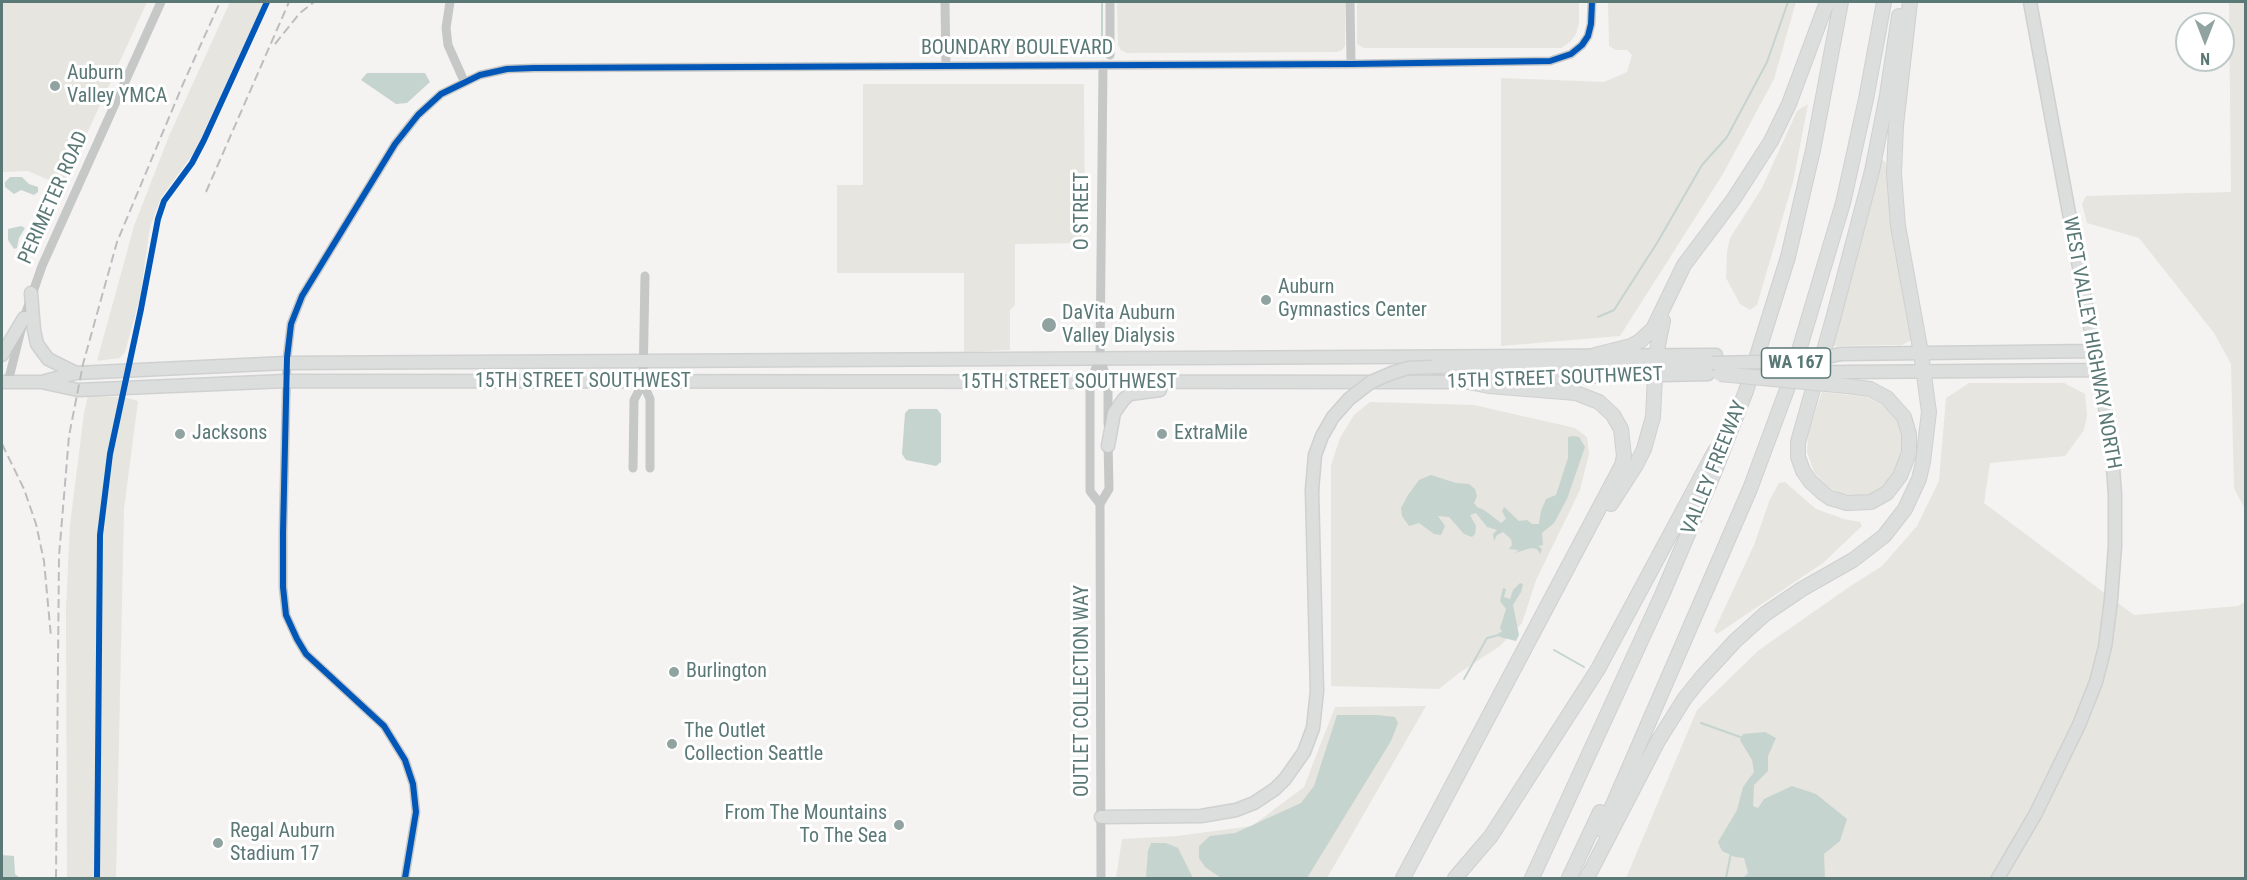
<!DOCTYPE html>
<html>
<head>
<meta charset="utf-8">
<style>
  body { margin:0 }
  #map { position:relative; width:2247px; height:880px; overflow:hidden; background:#f4f3f2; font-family:"Roboto Condensed",sans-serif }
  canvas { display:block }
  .frame { position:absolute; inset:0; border:3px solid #5a7875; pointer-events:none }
  .north { position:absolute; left:2175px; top:12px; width:60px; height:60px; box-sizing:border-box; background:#fff; border:2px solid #bdc9c8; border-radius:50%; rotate:180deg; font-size:16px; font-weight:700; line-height:24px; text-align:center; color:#5a7875 }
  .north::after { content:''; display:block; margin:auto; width:21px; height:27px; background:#90a3a1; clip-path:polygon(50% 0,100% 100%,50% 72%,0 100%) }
</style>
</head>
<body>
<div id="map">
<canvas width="2247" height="880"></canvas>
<div class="frame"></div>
<div class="north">N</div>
</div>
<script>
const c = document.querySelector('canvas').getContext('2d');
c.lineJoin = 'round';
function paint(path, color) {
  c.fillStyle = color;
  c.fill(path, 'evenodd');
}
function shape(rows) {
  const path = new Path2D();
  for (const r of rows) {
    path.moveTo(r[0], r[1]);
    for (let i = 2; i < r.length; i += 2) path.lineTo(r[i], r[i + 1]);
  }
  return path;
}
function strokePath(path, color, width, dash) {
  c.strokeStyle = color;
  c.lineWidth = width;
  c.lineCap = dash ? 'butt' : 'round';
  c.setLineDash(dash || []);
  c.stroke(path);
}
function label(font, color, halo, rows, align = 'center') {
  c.font = font + ' "Roboto Condensed",sans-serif';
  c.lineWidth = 6;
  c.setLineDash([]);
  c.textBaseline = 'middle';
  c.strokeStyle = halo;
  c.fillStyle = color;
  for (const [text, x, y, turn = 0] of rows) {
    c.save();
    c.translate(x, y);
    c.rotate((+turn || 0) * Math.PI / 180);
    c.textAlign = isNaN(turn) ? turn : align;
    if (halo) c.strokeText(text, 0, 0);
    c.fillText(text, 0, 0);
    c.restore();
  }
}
paint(shape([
  [2,2,147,2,63,186,28,171,2,172],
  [230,2,264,2,195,151,161,198,150,227,140,298,125,352,120,358,97,361,134,226,169,136],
  [1117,2,1345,2,1345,46,1342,50,1337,52,1127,53,1121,50,1118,45],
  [1357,2,1579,2,1579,23,1576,34,1570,42,1561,48,1364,48,1357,44],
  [1608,2,1796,2,1774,79,1723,174,1620,336,1501,346,1501,78,1604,82,1627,72,1632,55,1627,50,1616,50,1609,46],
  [2229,2,2246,2,2245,509,2234,488,2231,364,2214,333,2139,238,2087,223,2082,204,2086,196,2231,192],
  [863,84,1084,84,1085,243,1015,244,1015,305,1010,310,1010,350,964,352,964,273,837,273,837,185,863,185],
  [1808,104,1793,182,1757,305,1750,310,1740,304,1726,278,1727,252,1730,238,1762,188,1797,111],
  [1883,160,1886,163,1893,236,1912,340,1902,345,1831,346,1864,230,1880,161],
  [1969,383,2064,383,2085,394,2087,416,2084,430,2065,456,1990,463,1984,503,2134,615,2238,606,2245,602,2245,878,1626,878,1697,710,1759,650,1852,585,1882,566,1917,526,1939,481,1946,398],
  [1822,392,1866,397,1879,403,1893,413,1902,426,1905,440,1899,468,1881,490,1862,497,1839,493,1827,486,1814,472,1807,452,1808,434],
  [88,396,124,397,138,401,124,509,116,878,67,878,66,608,70,525,84,413],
  [1370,402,1474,405,1575,428,1587,437,1589,454,1580,490,1536,580,1522,623,1500,646,1459,673,1439,689,1331,686,1331,465,1340,438,1354,415],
  [1785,482,1816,509,1844,519,1860,522,1862,526,1823,563,1717,634,1714,631,1754,545,1770,499,1779,483],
  [1426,706,1327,878,1116,878,1122,839,1177,836,1252,826,1304,787,1335,707]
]), '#e6e5df');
paint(shape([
  [367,73,425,73,430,82,407,103,396,104,361,80],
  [10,177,22,177,29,184,38,187,38,192,34,195,21,190,14,194,5,187,5,182],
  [21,226,25,228,19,238,17,248,14,249,8,240,8,229],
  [909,409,937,409,941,414,941,462,936,466,906,460,902,454,905,413],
  [1573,436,1579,437,1585,447,1567,499,1554,523,1542,533,1543,545,1538,546,1542,549,1540,554,1537,549,1531,548,1515,553,1519,550,1509,549,1512,545,1511,539,1503,532,1497,535,1494,541,1493,534,1497,530,1487,527,1476,513,1470,515,1476,526,1475,534,1472,537,1464,534,1449,517,1438,516,1445,526,1441,535,1434,534,1419,523,1409,526,1402,516,1401,508,1408,495,1419,480,1431,475,1456,483,1469,484,1475,489,1477,496,1474,503,1477,507,1484,510,1501,523,1506,519,1502,511,1504,507,1519,521,1527,520,1532,524,1539,524,1541,511,1546,499,1556,495,1568,458,1568,437],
  [1520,583,1523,584,1521,592,1513,605,1519,635,1516,641,1500,637,1498,633,1502,632,1500,628,1506,609,1500,601,1503,588,1506,589,1504,597,1510,599,1513,590],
  [1337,715,1377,715,1395,717,1398,723,1391,741,1307,878,1221,878,1205,867,1199,858,1199,846,1210,836,1235,833,1301,803,1314,786],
  [1765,732,1776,738,1768,756,1768,771,1754,785,1753,806,1758,808,1764,799,1792,786,1816,794,1847,819,1840,841,1824,854,1825,878,1743,878,1748,873,1744,858,1735,857,1722,851,1718,842,1737,810,1743,787,1754,772,1752,760,1740,740,1743,734],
  [1151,843,1166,843,1178,848,1193,878,1146,878,1148,851],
  [2,855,14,856,15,874,20,878,2,878]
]), '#c6d4d0');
strokePath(shape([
  [1102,2,1102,44],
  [1598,317,1614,310,1657,243,1702,165,1727,137,1767,62,1788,2],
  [1554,650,1584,667],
  [1464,679,1487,638,1499,635],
  [1701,723,1743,738],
  [1726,878,1731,853]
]), '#c6d4d0', 2);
const major = shape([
  [31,293,34,330,37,344,48,359,76,373],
  [1840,354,2095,351],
  [2,355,24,318],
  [1432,367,1710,363],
  [1851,372,2098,370],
  [45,381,76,373,286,363,1716,355],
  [2,382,41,382,78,390,286,381,1468,382,1486,379,1708,374],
  [1108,446,1114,413,1124,399,1130,394,1160,390],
  [1101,817,1201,816,1236,810,1254,803,1275,789,1285,779,1304,752,1313,728,1317,691,1312,490],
  [1998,878,2035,815,2079,725,2096,682,2105,647,2111,600,2115,546,2115,495,2111,440,2030,2]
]);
const highway = shape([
  [1595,355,1631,346,1640,341,1653,329,1684,265,1733,200,1771,141,1789,104,1827,2],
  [1847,386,1870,389,1887,398,1904,417,1909,434,1909,453,1900,476,1887,493,1871,502,1847,503,1830,498,1823,493,1810,481,1803,471,1798,457,1798,442,1833,319,1872,171,1887,95,1899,16],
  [1611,504,1636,465,1644,449,1653,417,1656,355,1663,321],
  [1602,830,1750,489,1789,384,1843,203,1866,99,1884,2],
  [1403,878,1622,465,1624,456,1621,429,1613,415,1599,402,1576,393,1489,386,1468,382],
  [1455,878,1491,836,1598,669,1715,451],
  [1532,878,1662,595,1714,473,1746,391,1788,257,1813,150,1841,2],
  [1569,878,1600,812],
  [1587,878,1658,741,1685,698,1702,677,1735,641,1765,614,1802,589,1853,560,1884,536,1905,509,1919,479,1923,462,1929,412,1921,353,1898,226,1894,174,1896,125,1910,2]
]);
strokePath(major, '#cfd1d0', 15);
strokePath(highway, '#cfd0d0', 16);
strokePath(shape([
  [450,2,446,28,448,45,464,81],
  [945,2,946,66],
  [1110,2,1110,55],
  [1350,2,1351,64],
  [1103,65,1100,358,1108,383,1108,424],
  [645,276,643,383,650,399,650,468],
  [1100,358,1090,382,1090,491,1100,504],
  [8,382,24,318,42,266,161,2],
  [633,468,634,400,643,383],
  [405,878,416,812,413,784,405,760,384,726,306,654,297,639,286,615,283,587,283,532,287,358,291,324,302,296,395,144,418,115,441,94,480,75,507,69,534,68,1351,64,1550,61,1571,54,1582,45,1588,36,1591,24,1592,2],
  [1101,878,1100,504,1109,489,1108,441]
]), '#c6c8c8', 9);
strokePath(major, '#dcdede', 12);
strokePath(highway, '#dcdede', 14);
strokePath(shape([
  [275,44,300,13,314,2],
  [206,192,289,2],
  [2,444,24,489,36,524,44,561,51,637],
  [56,878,59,556,69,436,83,364,117,242,183,84,220,2]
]), '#bbbebd', 2, [9, 4.5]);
const majorBridge = shape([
  [1712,363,1811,361,1840,354],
  [1766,373,1851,372],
  [1312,490,1315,455,1322,436,1333,417,1349,399,1371,382,1392,373,1408,368,1432,367]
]);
const highwayBridge = shape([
  [1720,374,1847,386]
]);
strokePath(majorBridge, '#cfd1d0', 15, []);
strokePath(highwayBridge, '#cfd0d0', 16, []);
strokePath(majorBridge, '#dcdede', 12);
strokePath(highwayBridge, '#dcdede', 14);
strokePath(shape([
  [97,878,100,535,110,454,141,309,158,219,164,201,192,163,204,140,267,2],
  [405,878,416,812,413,784,405,760,384,726,306,654,297,639,286,615,283,587,283,532,287,358,291,324,302,296,395,144,418,115,441,94,480,75,507,69,534,68,1351,64,1550,61,1571,54,1582,45,1588,36,1591,24,1592,2]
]), '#0057b8', 6);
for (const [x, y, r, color] of [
  [55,86,6,"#90a3a1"],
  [1266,300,6,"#90a3a1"],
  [1049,325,8,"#90a3a1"],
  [180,434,6,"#90a3a1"],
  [1162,434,6,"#90a3a1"],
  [674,672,6,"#90a3a1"],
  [672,744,6,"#90a3a1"],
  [899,825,6,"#90a3a1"],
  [218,843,6,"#90a3a1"]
]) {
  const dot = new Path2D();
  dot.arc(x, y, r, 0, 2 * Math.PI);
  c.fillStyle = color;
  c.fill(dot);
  strokePath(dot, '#fff', 2);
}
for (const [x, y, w] of [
  [1796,363,69]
]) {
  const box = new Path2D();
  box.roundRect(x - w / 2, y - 15, w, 30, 4.5);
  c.fillStyle = '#fff';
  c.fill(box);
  strokePath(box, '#5a7875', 1.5);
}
label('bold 18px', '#5a7875', null, [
  ["WA 167",1796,363]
]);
label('20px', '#5a7875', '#fff', [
  ["BOUNDARY BOULEVARD",1017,49],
  ["PERIMETER ROAD",54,198,-66],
  ["O STREET",1083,211,-90],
  ["WEST VALLEY HIGHWAY NORTH",2091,343,80],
  ["15TH STREET SOUTHWEST",1555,379,-2],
  ["15TH STREET SOUTHWEST",583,382],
  ["15TH STREET SOUTHWEST",1069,383],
  ["VALLEY FREEWAY",1715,468,-68],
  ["OUTLET COLLECTION WAY",1083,691,-90]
]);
label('20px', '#5a7875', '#fff', [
  ["Auburn",67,74],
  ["Valley YMCA",67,97],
  ["Auburn",1278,288],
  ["Gymnastics Center",1278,311],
  ["DaVita Auburn",1062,314],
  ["Valley Dialysis",1062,337],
  ["Jacksons",192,434],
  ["ExtraMile",1174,434],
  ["Burlington",686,672],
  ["The Outlet",684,732],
  ["Collection Seattle",684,755],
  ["From The Mountains",887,814,"right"],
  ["To The Sea",887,837,"right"],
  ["Regal Auburn",230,832],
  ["Stadium 17",230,855]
], 'left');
</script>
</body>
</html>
